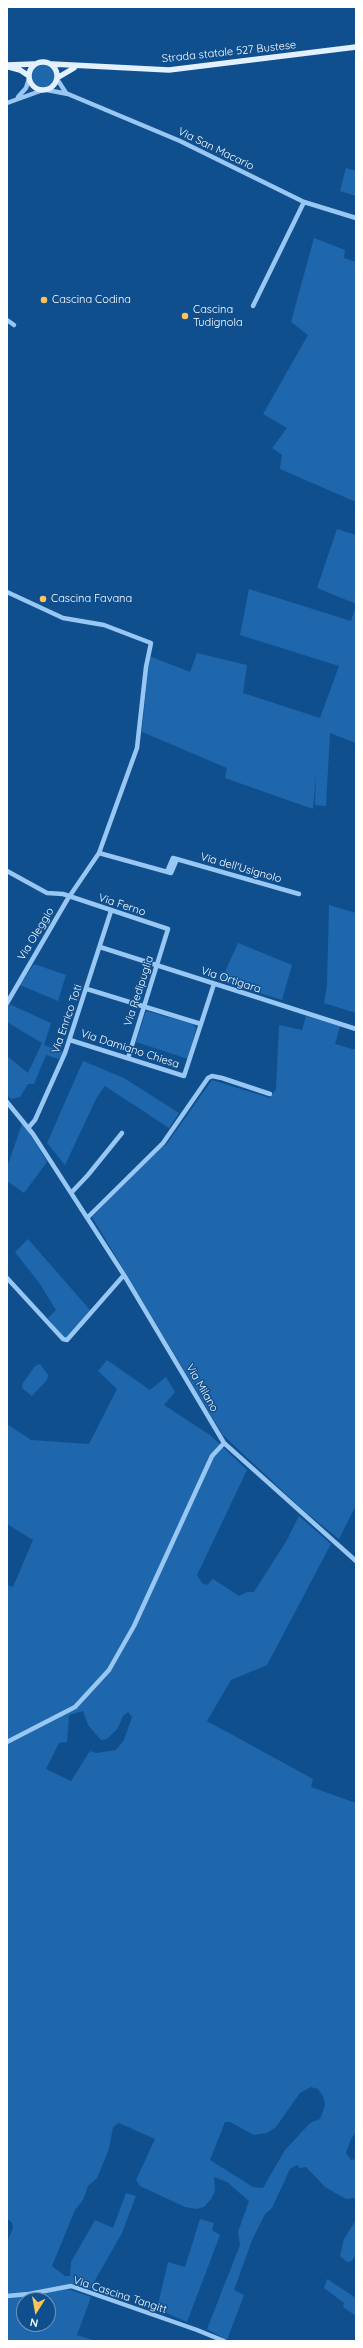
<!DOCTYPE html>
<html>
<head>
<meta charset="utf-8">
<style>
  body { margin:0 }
  #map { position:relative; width:363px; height:2348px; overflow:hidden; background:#104f8e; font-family:Quicksand,sans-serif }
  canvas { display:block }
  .frame { position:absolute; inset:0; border:8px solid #fff; pointer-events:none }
  .north { position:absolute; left:16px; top:2292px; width:40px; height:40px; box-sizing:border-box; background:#104f8e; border:1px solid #7095bb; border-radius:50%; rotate:191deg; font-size:11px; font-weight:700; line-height:16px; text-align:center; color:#fff }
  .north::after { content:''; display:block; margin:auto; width:14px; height:18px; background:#ffc459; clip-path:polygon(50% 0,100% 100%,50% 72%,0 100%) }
</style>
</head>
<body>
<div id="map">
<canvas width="363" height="2348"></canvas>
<div class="frame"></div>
<div class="north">N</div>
</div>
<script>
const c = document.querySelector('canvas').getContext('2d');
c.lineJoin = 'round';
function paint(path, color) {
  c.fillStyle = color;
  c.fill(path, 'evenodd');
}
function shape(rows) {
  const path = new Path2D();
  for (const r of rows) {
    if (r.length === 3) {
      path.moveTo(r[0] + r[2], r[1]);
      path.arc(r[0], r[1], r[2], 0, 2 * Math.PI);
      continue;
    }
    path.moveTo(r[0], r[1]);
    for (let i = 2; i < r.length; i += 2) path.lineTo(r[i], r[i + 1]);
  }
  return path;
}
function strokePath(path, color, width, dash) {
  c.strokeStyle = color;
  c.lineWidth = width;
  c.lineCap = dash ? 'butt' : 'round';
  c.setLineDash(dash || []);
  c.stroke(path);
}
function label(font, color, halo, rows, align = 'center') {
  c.font = font + ' Quicksand,sans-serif';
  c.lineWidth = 3;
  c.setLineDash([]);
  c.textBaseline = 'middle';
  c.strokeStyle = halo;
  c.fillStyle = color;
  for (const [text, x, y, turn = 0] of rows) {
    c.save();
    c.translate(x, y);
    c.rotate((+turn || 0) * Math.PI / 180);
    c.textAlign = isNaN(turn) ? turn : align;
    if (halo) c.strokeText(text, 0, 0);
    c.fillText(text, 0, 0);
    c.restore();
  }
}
paint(shape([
  [43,76,11],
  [346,168,356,171,356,196,340,191],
  [314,238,345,250,344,258,356,262,356,502,280,469,282,455,272,448,287,428,263,414,308,335,291,322],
  [337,529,356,535,356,604,317,588],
  [249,589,351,621,356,605,356,743,330,733,326,806,315,805,316,775,313,809,225,778,227,768,142,732,149,656,190,672,197,653,247,665,243,693,320,718,339,666,240,635],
  [329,905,356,913,356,1013,324,1003,327,986],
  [238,943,292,965,282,1000,218,980,222,971,225,972],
  [34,964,66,975,58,1001,20,985],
  [9,1004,51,1023,44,1045,63,1052,59,1059,46,1055,34,1084,28,1084,20,1097,11,1099,7,1095,7,1056,28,1073,42,1043,7,1022,7,1008],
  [146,1011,193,1024,196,1028,188,1059,136,1042],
  [306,1016,340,1026,335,1044,356,1050,356,1505,339,1539,303,1510,223,1435,92,1217,157,1150,166,1145,212,1080,270,1098,276,1089,279,1025,302,1030],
  [83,1061,124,1078,179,1113,169,1128,105,1086,97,1097,65,1165,47,1143],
  [22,1124,28,1130,47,1162,24,1193,7,1181,7,1167],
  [28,1239,90,1310,69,1337,63,1337,48,1318,56,1310,40,1284,15,1252],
  [107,1360,150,1390,166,1377,175,1392,164,1405,210,1435,247,1470,197,1575,202,1583,207,1585,213,1579,239,1596,247,1592,254,1592,287,1540,299,1516,331,1544,267,1665,231,1680,207,1721,313,1779,311,1787,356,1803,356,2132,351,2139,346,2153,351,2160,356,2159,356,2198,346,2199,325,2187,306,2167,300,2168,297,2165,290,2169,272,2208,265,2214,252,2240,234,2290,244,2295,227,2340,207,2329,240,2245,238,2232,249,2201,227,2182,214,2177,215,2191,211,2199,204,2207,197,2209,185,2207,140,2186,136,2180,155,2139,119,2123,113,2127,109,2149,97,2178,88,2186,83,2200,75,2210,52,2266,65,2276,70,2276,71,2262,95,2220,113,2228,126,2193,136,2196,122,2233,90,2289,73,2284,39,2290,37,2294,67,2289,91,2297,77,2335,96,2341,7,2341,7,2242,13,2228,12,2223,7,2218,7,1585,13,1587,33,1540,7,1524,7,1424,31,1440,89,1444,117,1389,98,1371],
  [83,1711,88,1725,101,1740,107,1739,118,1728,123,1716,128,1712,132,1717,124,1740,116,1750,96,1753,90,1751,71,1781,46,1769,59,1743,67,1742,69,1715],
  [311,2087,318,2089,323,2096,325,2105,320,2119,310,2123,285,2150,263,2188,253,2187,210,2160,225,2122,230,2122,254,2135,267,2133,276,2127,300,2093],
  [24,2300,48,2300,48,2324,24,2324],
  [40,1364,48,1375,47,1380,32,1396,22,1388,23,1383,35,1366],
  [200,2219,214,2223,212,2230,220,2235,187,2322,157,2309,168,2262,185,2267],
  [356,2220,356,2255,352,2261,347,2262,340,2256,341,2252,344,2239],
  [327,2279,356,2298,356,2316,343,2307,344,2303,324,2288]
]), '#1e67ac');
strokePath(shape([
  [57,79,66,93],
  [47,90,68,94,180,141,304,202,356,218],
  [18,97,26,88,29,79],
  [7,103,43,90],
  [253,306,304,202],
  [7,320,14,325],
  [7,592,63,618,104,625,151,643,146,667,137,748,99,853,67,900,7,1003],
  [99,853,171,873,177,859],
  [7,871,47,893,63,894,168,929,128,1058],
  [167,872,173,858,299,894],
  [100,947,356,1029],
  [87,989,201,1024],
  [70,1040,184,1076,214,984],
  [7,1102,33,1134,124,1275,224,1443,356,1561],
  [29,1127,35,1120,65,1053,111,911],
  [71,1193,88,1175,122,1133],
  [87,1218,163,1143,208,1078,212,1076,222,1078,270,1094],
  [7,1278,63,1339,67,1340,124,1275],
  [7,1742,75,1707,109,1670,134,1626,212,1456,224,1443],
  [7,2296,29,2294,71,2286,197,2330,224,2341]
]), '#98c7f3', 4.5);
strokePath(shape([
  [43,76,14],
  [52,64,169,70,356,47],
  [7,65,34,64],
  [9,67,20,70,29,76],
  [57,78,74,68]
]), '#e3f0ff', 5.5);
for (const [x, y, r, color] of [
  [44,300,4,"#ffc459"],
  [185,316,4,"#ffc459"],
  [43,599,4,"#ffc459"]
]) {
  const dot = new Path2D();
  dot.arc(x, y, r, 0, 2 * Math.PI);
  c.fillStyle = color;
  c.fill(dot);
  strokePath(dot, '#104f8e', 1.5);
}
label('11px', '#fff', '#104f8e', [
  ["Strada statale 527 Bustese",229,52,-6],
  ["Via San Macario",216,149,26],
  ["Via dell'Usignolo",241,868,16],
  ["Via Ferno",122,905,18],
  ["Via Oleggio",36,934,-59],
  ["Via Ortigara",231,980,18],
  ["Via Redipuglia",139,991,-72],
  ["Via Enrico Toti",67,1019,-71],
  ["Via Damiano Chiesa",130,1049,18],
  ["Via Milano",202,1388,60],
  ["Via Cascina Tangitt",120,2295,18]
]);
label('11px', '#fff', '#104f8e', [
  ["Cascina Codina",52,300],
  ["Cascina",193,310],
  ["Tudignola",193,323],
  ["Cascina Favana",51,599]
], 'left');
</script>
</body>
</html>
